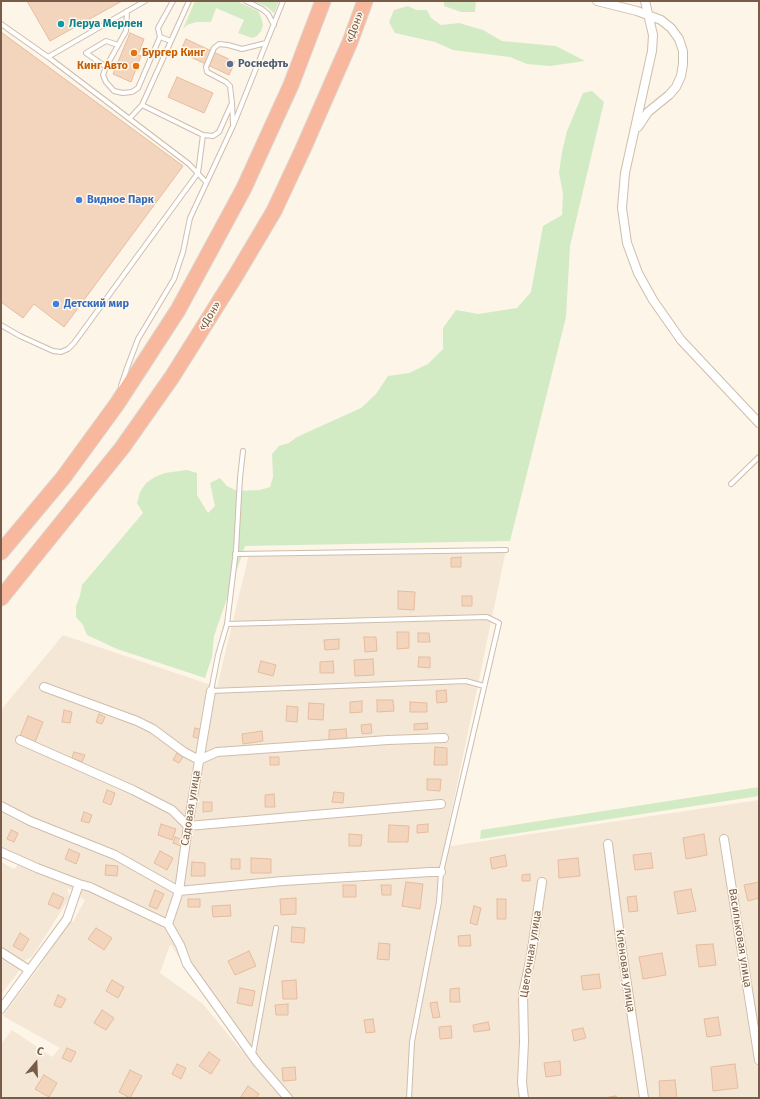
<!DOCTYPE html>
<html>
<head>
<meta charset="utf-8">
<style>
  body { margin:0 }
  #map { position:relative; width:760px; height:1099px; overflow:hidden; background:#fdf5e7; font-family:"Fira Sans",sans-serif }
  canvas { display:block }
  .frame { position:absolute; inset:0; border:2px solid #785c4a; pointer-events:none }
  .north { position:absolute; left:16px; top:1043px; width:40px; height:40px; -webkit-text-stroke:3px #fff9ee; paint-order:stroke; rotate:19deg; font-size:11px; font-weight:700; line-height:16px; text-align:center; color:#785c4a }
  .north::after { content:''; display:block; margin:auto; width:14px; height:18px; background:#785c4a; clip-path:polygon(50% 0,100% 100%,50% 72%,0 100%) }
</style>
</head>
<body>
<div id="map">
<canvas width="760" height="1099"></canvas>
<div class="frame"></div>
<div class="north">С</div>
</div>
<script>
const c = document.querySelector('canvas').getContext('2d');
c.lineJoin = 'round';
function paint(path, color) {
  c.fillStyle = color;
  c.fill(path, 'evenodd');
}
function shape(rows) {
  const path = new Path2D();
  for (const r of rows) {
    path.moveTo(r[0], r[1]);
    for (let i = 2; i < r.length; i += 2) path.lineTo(r[i], r[i + 1]);
  }
  return path;
}
function strokePath(path, color, width, dash) {
  c.strokeStyle = color;
  c.lineWidth = width;
  c.lineCap = dash ? 'butt' : 'round';
  c.setLineDash(dash || []);
  c.stroke(path);
}
function label(font, color, halo, rows, align = 'center') {
  c.font = font + ' "Fira Sans",sans-serif';
  c.lineWidth = 3;
  c.setLineDash([]);
  c.textBaseline = 'middle';
  c.strokeStyle = halo;
  c.fillStyle = color;
  for (const [text, x, y, turn = 0] of rows) {
    c.save();
    c.translate(x, y);
    c.rotate((+turn || 0) * Math.PI / 180);
    c.textAlign = isNaN(turn) ? turn : align;
    if (halo) c.strokeText(text, 0, 0);
    c.fillText(text, 0, 0);
    c.restore();
  }
}
paint(shape([
  [506,550,444,847,759,800,759,1098,1,1098,1,1044,12,1030,52,1057,60,1048,3,1016,37,970,70,921,73,922,85,900,80,897,81,894,67,888,70,897,32,957,24,961,1,947,1,862,14,869,18,865,1,857,1,710,63,635,217,687,249,554],
  [170,945,171,945,245,1055,203,1004,160,973],
  [1,955,21,968,1,995]
]), '#f5e7d6');
paint(shape([
  [195,1,237,1,249,7,258,11,261,17,263,25,261,31,257,36,252,38,238,33,244,20,216,8,211,22,196,22,187,25,183,29],
  [253,1,279,1,274,13,267,7],
  [444,1,476,1,475,12,461,12,444,6],
  [408,6,416,10,427,10,431,18,441,25,459,23,483,30,502,41,556,46,585,61,550,66,527,64,510,57,453,50,435,42,395,33,389,22,394,10],
  [592,91,604,102,570,246,566,317,510,541,245,546,214,636,212,657,205,678,117,649,87,635,83,625,76,617,76,606,80,596,82,585,143,513,137,503,140,492,146,483,155,477,165,473,187,470,197,473,197,495,208,513,215,506,210,483,220,478,227,486,237,491,260,490,270,487,273,477,272,454,279,446,289,443,297,437,361,408,376,394,388,376,409,373,428,364,443,349,443,328,456,310,478,314,517,308,531,292,543,226,562,215,563,194,559,173,562,152,567,131,583,93],
  [759,787,759,796,480,839,481,830]
]), '#d3ebc5');
const building = shape([
  [27,1,122,1,50,41,27,1],
  [1,32,183,166,64,327,34,304,23,318,1,302,1,32],
  [130,33,144,39,138,55,141,56,131,82,113,74,130,33],
  [186,39,235,62,229,75,180,52,186,39],
  [177,77,213,93,204,113,168,97,177,77],
  [461,557,461,567,451,567,451,558,461,557],
  [398,591,415,592,414,610,398,609,398,591],
  [462,596,472,596,472,606,462,606,462,596],
  [397,632,409,632,409,648,397,649,397,632],
  [418,633,429,633,430,642,418,642,418,633],
  [364,637,376,637,377,651,365,652,364,637],
  [339,639,339,649,325,650,324,640,339,639],
  [419,657,430,657,430,668,418,667,419,657],
  [373,659,374,675,355,676,354,660,373,659],
  [261,661,276,665,273,676,258,672,261,661],
  [333,661,334,673,320,673,320,662,333,661],
  [446,690,447,702,437,703,436,691,446,690],
  [377,700,393,700,394,711,377,712,377,700],
  [362,701,362,712,350,713,350,702,362,701],
  [410,702,427,703,427,712,410,712,410,702],
  [309,703,324,704,323,720,308,719,309,703],
  [287,706,298,707,297,722,286,721,287,706],
  [64,710,72,712,70,723,62,722,64,710],
  [99,714,105,717,102,724,96,722,99,714],
  [28,716,43,722,35,742,20,736,28,716],
  [427,723,428,729,414,730,414,724,427,723],
  [371,724,372,733,362,734,361,725,371,724],
  [195,728,203,730,201,739,193,737,195,728],
  [346,729,347,739,329,740,329,730,346,729],
  [262,731,263,741,243,744,242,734,262,731],
  [435,747,447,748,447,765,434,765,435,747],
  [74,752,85,755,82,762,72,758,74,752],
  [177,753,183,757,179,763,173,760,177,753],
  [270,757,279,757,279,765,270,765,270,757],
  [427,779,441,779,440,791,427,790,427,779],
  [107,790,115,793,111,805,103,802,107,790],
  [334,792,344,793,343,803,332,802,334,792],
  [274,794,275,807,265,807,265,795,274,794],
  [203,802,212,802,212,811,203,812,203,802],
  [84,812,92,815,89,823,81,821,84,812],
  [161,824,176,829,172,840,158,835,161,824],
  [428,824,428,832,417,833,417,825,428,824],
  [389,825,409,826,408,842,388,842,389,825],
  [11,830,18,833,14,842,7,839,11,830],
  [349,834,362,835,361,846,349,846,349,834],
  [704,834,707,855,686,859,683,838,704,834],
  [175,837,183,840,181,846,173,843,175,837],
  [69,849,80,854,76,864,65,859,69,849],
  [160,851,173,858,167,870,154,863,160,851],
  [651,853,653,868,635,870,633,855,651,853],
  [505,855,507,866,492,869,490,858,505,855],
  [251,858,271,859,271,873,251,873,251,858],
  [578,858,580,876,559,878,558,860,578,858],
  [231,859,240,859,240,869,231,869,231,859],
  [192,862,205,863,205,876,191,876,192,862],
  [106,865,118,866,117,876,105,875,106,865],
  [530,874,530,881,522,881,522,875,530,874],
  [406,882,423,884,420,909,402,906,406,882],
  [759,882,759,898,748,901,744,885,759,882],
  [343,885,356,885,356,897,343,897,343,885],
  [381,885,391,885,391,895,382,895,381,885],
  [691,889,696,911,678,914,674,892,691,889],
  [155,890,164,894,157,909,149,906,155,890],
  [53,893,64,898,59,909,48,904,53,893],
  [636,896,638,911,629,912,627,897,636,896],
  [296,898,296,914,281,915,280,899,296,898],
  [188,899,200,899,200,907,188,907,188,899],
  [497,899,506,899,506,919,497,919,497,899],
  [230,905,231,916,213,917,212,906,230,905],
  [474,906,481,908,477,925,470,923,474,906],
  [292,927,305,928,304,943,291,942,292,927],
  [96,928,112,938,104,950,88,939,96,928],
  [20,933,29,939,22,951,13,946,20,933],
  [470,935,471,946,459,946,458,936,470,935],
  [379,943,390,944,389,960,377,959,379,943],
  [713,944,716,965,699,967,696,945,713,944],
  [249,951,256,966,235,975,228,961,249,951],
  [662,953,666,975,643,979,639,957,662,953],
  [599,974,601,988,583,990,581,976,599,974],
  [112,980,124,987,118,998,106,991,112,980],
  [296,980,297,999,283,999,282,981,296,980],
  [240,988,255,991,252,1006,237,1003,240,988],
  [459,988,460,1002,450,1002,450,989,459,988],
  [58,995,66,999,61,1008,54,1005,58,995],
  [437,1002,440,1017,433,1018,430,1003,437,1002],
  [288,1004,288,1015,276,1015,275,1005,288,1004],
  [102,1010,114,1018,106,1030,94,1023,102,1010],
  [718,1017,721,1035,707,1037,704,1019,718,1017],
  [373,1019,375,1032,366,1033,364,1020,373,1019],
  [488,1022,490,1030,474,1032,473,1025,488,1022],
  [451,1026,452,1038,440,1039,439,1027,451,1026],
  [583,1028,586,1038,574,1041,572,1030,583,1028],
  [67,1048,76,1052,71,1062,62,1058,67,1048],
  [209,1052,220,1060,211,1074,199,1066,209,1052],
  [560,1061,561,1075,546,1077,544,1063,560,1061],
  [177,1064,186,1068,181,1079,172,1074,177,1064],
  [735,1064,738,1088,713,1091,711,1067,735,1064],
  [295,1067,296,1080,283,1081,282,1068,295,1067],
  [130,1070,142,1076,130,1098,119,1092,130,1070],
  [44,1075,57,1083,49,1097,35,1089,44,1075],
  [675,1080,677,1098,660,1098,659,1081,675,1080],
  [248,1086,259,1094,256,1098,240,1098,248,1086],
  [616,1096,617,1098,603,1098,616,1096]
]);
paint(building, '#f3d5be');
strokePath(building, '#e6bc9e', 1);
const lane = shape([
  [145,1,48,57,189,164,206,182],
  [246,1,262,9,268,14,274,25],
  [127,11,126,31,106,67,103,75,106,82,114,91,123,93,132,92,138,88,160,37,158,28,173,1],
  [1,24,48,57],
  [160,37,171,41,189,1],
  [106,67,86,53,106,41,118,45],
  [130,118,142,105],
  [233,124,232,103,230,86,226,82,211,74,207,72,206,67,214,48,219,44,228,45,242,49,266,43],
  [203,135,213,136,219,132,231,105],
  [1,325,20,336,53,351,61,352,68,349,74,343,198,173,203,135,142,105,171,41],
  [121,386,127,368,138,339,174,279,183,252,190,218,233,126,283,1],
  [243,451,240,478,236,550,227,624,218,655,211,691,466,681,484,686],
  [731,484,759,457],
  [235,554,506,550],
  [227,624,487,617,499,623,441,872,439,902,412,1042,409,1098],
  [253,1054,276,928]
]);
const street = shape([
  [597,1,637,11,661,20,671,28,679,39,683,51,683,64,681,76,676,87,669,95,648,112,638,127],
  [645,1,653,35,652,51,625,173,622,208,627,243,638,273,653,300,681,340,759,423],
  [44,687,137,721,153,729,184,752,199,760,217,752,388,740,444,738],
  [20,740,133,790,172,810,188,826,441,804],
  [1,806,30,821,115,855,179,891,283,881,430,872,441,872],
  [724,839,759,1060],
  [608,844,620,937,644,1098],
  [1,852,37,868,79,884,90,887,168,924,180,945,187,964,257,1062,288,1098],
  [168,924,179,891,188,826,211,691],
  [1,952,29,970],
  [1,1009,67,919,79,884],
  [524,1098,522,1083,524,1042,523,994,531,956,542,882]
]);
const highway = shape([
  [1,552,63,478,117,404,178,310,244,188,291,85,323,1],
  [1,598,122,448,172,377,236,275,274,211,303,149,350,42,365,1]
]);
strokePath(lane, '#cfbdac', 6);
strokePath(street, '#cfbdac', 10);
strokePath(highway, '#dcd5d0', 17);
strokePath(lane, '#fff', 4);
strokePath(street, '#fff', 8);
strokePath(highway, '#f8b89d', 15);
for (const [x, y, r, color] of [
  [61,24,4,"#0f9aa8"],
  [134,53,4,"#e8710a"],
  [230,64,4,"#5c6f8a"],
  [136,66,4,"#e8710a"],
  [79,200,4,"#3f7fe0"],
  [56,304,4,"#3f7fe0"]
]) {
  const dot = new Path2D();
  dot.arc(x, y, r, 0, 2 * Math.PI);
  c.fillStyle = color;
  c.fill(dot);
  strokePath(dot, '#fff9ee', 1.5);
}
label('bold 11px', '#0d838f', '#fff9ee', [
  ["Леруа Мерлен",69,24]
], 'left');
label('11px', '#785c4a', '#fff9ee', [
  ["«Дон»",355,27,-69],
  ["«Дон»",210,316,-58],
  ["Садовая улица",191,808,-81],
  ["Васильковая улица",740,938,81],
  ["Цветочная улица",531,954,-81],
  ["Кленовая улица",625,971,82]
]);
label('bold 11px', '#c56008', '#fff9ee', [
  ["Бургер Кинг",142,53],
  ["Кинг Авто",128,66,"right"]
], 'left');
label('bold 11px', '#4e5e75', '#fff9ee', [
  ["Роснефть",238,64]
], 'left');
label('bold 11px', '#366cbe', '#fff9ee', [
  ["Видное Парк",87,200],
  ["Детский мир",64,304]
], 'left');
</script>
</body>
</html>
